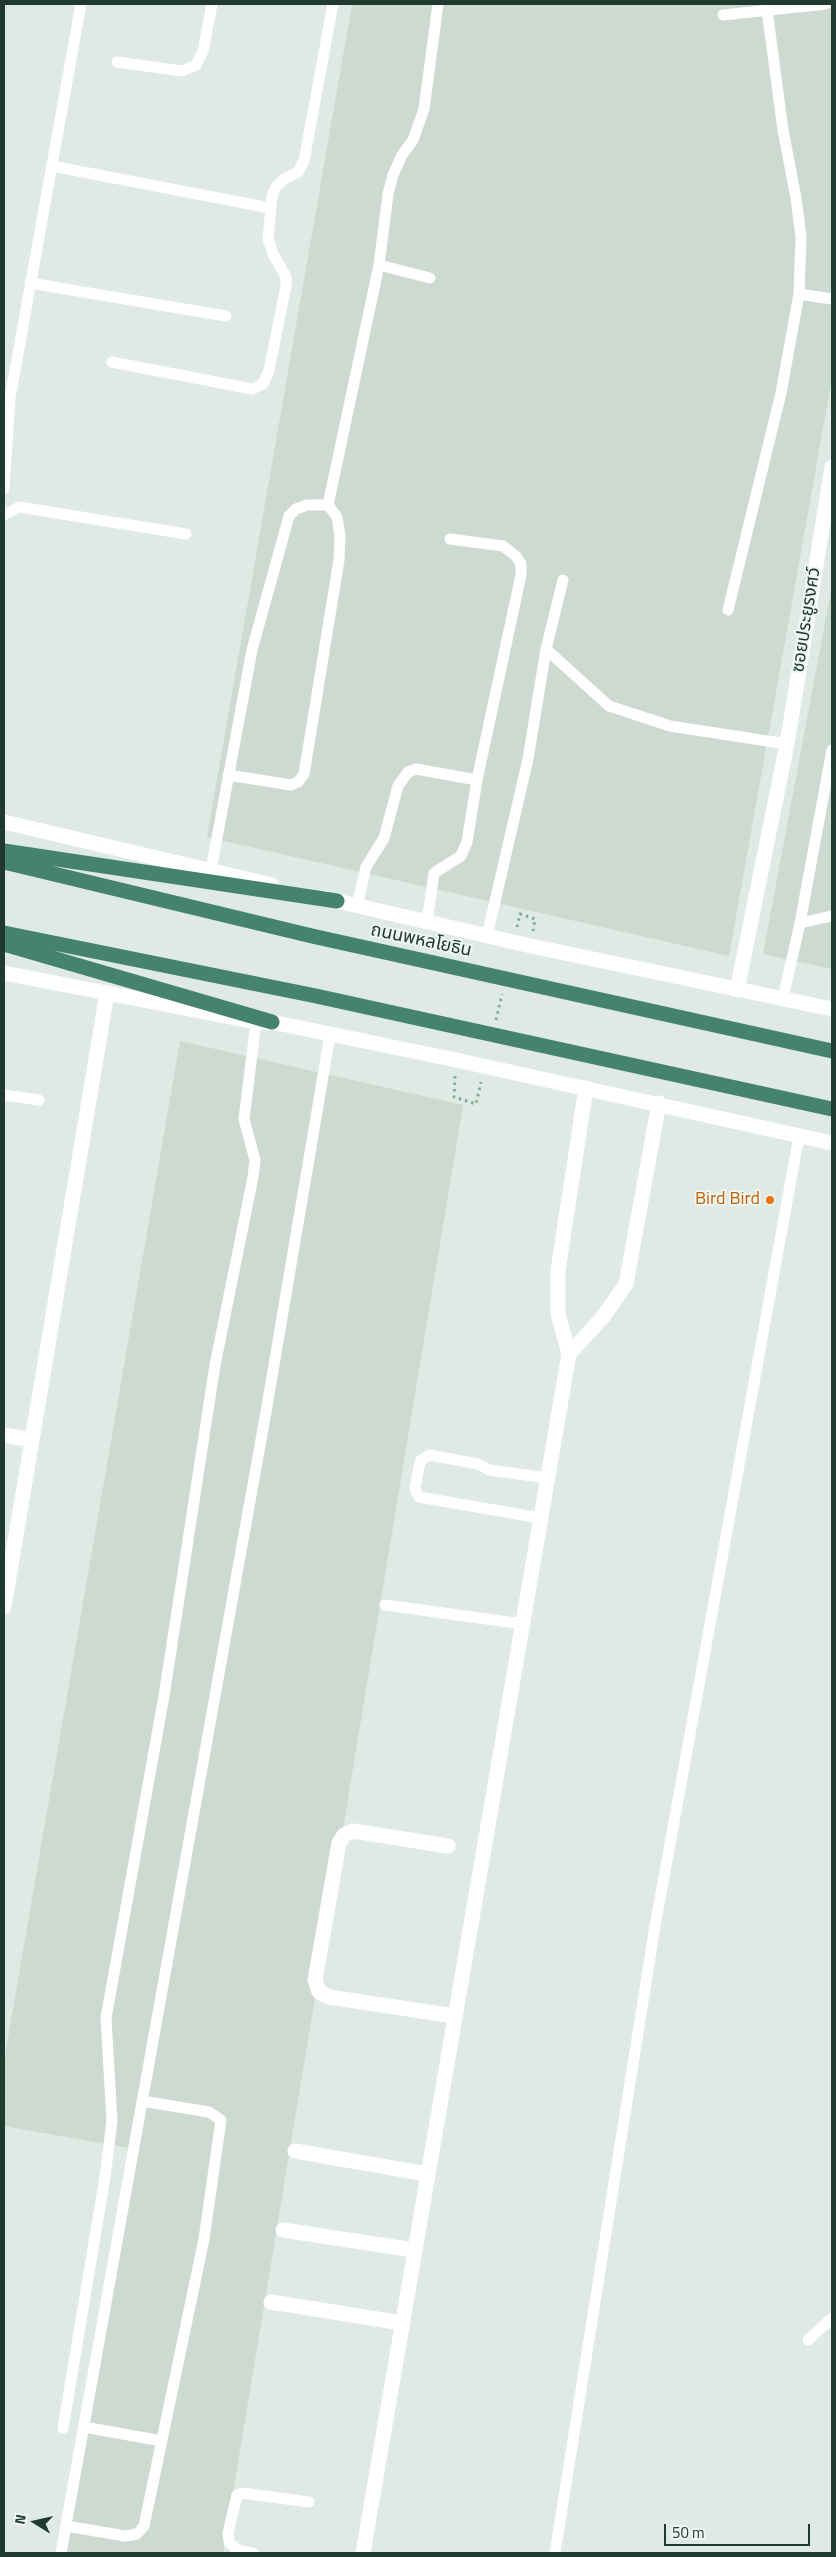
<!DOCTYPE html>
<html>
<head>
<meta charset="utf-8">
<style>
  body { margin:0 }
  #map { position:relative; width:836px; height:2557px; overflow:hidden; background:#deeae3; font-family:"Titillium Web",sans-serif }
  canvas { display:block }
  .frame { position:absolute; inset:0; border:5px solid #203a2f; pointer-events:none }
  .north { position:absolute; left:10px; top:2497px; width:50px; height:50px; -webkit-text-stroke:4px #eff7f2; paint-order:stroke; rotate:280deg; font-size:14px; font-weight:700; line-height:20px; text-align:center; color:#203a2f }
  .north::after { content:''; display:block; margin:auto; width:18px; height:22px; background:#203a2f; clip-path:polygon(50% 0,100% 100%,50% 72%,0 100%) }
  .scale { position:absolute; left:664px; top:2524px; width:146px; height:22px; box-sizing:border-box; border:2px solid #203a2f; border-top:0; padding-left:6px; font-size:15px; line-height:18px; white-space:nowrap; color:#203a2f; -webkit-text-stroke:4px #eff7f2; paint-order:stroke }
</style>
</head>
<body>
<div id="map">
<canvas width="836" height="2557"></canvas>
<div class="frame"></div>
<div class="north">N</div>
<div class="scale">50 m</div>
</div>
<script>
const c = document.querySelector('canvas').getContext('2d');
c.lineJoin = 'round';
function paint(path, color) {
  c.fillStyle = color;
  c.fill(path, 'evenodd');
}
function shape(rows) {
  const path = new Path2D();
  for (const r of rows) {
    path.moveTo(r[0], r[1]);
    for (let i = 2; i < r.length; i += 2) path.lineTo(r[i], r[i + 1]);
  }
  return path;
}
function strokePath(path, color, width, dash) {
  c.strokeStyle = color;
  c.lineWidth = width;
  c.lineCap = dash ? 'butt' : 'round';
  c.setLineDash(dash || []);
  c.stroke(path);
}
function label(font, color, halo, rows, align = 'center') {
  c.font = font + ' "Titillium Web","Noto Sans Thai",sans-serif';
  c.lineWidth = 4;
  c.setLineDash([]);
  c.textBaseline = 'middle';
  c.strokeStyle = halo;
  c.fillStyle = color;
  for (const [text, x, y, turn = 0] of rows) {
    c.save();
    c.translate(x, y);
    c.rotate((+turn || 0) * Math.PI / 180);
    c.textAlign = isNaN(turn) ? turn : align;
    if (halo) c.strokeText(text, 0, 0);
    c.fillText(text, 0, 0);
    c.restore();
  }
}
paint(shape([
  [352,4,832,4,832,378,729,956,207,837],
  [832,585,832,969,763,954],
  [180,1041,463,1105,223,2553,63,2553,129,2148,4,2126,4,2061]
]), '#cddad2');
strokePath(shape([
  [517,927,520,914,535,919,533,931],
  [496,1020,502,994],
  [455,1076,454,1097,476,1104,481,1082]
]), '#7eae99', 3, [2.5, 4]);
strokePath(shape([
  [723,15,826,4],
  [117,62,182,71,196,65,203,51,212,4],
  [52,166,270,208],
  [379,265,430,278],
  [30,283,226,316],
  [799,294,832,299],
  [112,362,252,389,263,384,269,370,286,286,286,277,273,254,268,239,272,196,276,187,284,179,298,172,304,161,333,4],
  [4,488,10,398,81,4],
  [4,515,19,507,186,534],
  [450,539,503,546,516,556,521,564,521,575,477,780],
  [728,610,781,393,799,294,801,237,796,198,783,130,767,10],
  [546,649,609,706,670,726,787,744],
  [228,775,291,785,298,782,304,774,339,560,340,536,337,517,328,505,379,265,388,194,393,175,402,155,413,140,424,109,438,4],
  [211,870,252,650,289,516,296,509,307,505,328,505],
  [357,906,366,867,384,838,398,786,408,772,416,769,477,780,467,842,461,856,434,873,427,922],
  [800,923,832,916],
  [487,936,528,759,546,649,563,580],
  [783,998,800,923,832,750],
  [4,1095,39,1100],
  [540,1518,419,1497,415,1489,419,1467,421,1460,430,1455,478,1464,489,1470,548,1478],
  [385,1605,523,1624],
  [808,2340,832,2318],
  [84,2427,162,2441],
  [63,2428,105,2177,112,2121,106,2018,164,1696,215,1365,253,1177,255,1160,244,1119,256,1022],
  [66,2526,125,2536,137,2534,144,2526,204,2239,221,2120,209,2112,142,2101],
  [61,2553,266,1412,330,1035],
  [253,2553,237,2550,229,2542,228,2533,237,2495,242,2493,309,2502],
  [555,2553,655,1926,799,1136]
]), '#fff', 11);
strokePath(shape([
  [737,990,787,744,832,467],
  [569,1354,603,1317,626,1284,659,1103],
  [4,1435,32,1440],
  [4,1607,107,993],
  [448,1846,353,1831,344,1835,339,1843,315,1980,319,1992,329,1997,454,2016],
  [295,2151,427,2174],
  [283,2230,414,2250],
  [271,2302,402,2323],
  [363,2553,569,1354,558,1314,558,1270,586,1088]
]), '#fff', 15);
strokePath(shape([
  [4,822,272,885],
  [324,898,531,946,832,1009],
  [4,973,256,1022,272,1022,456,1060,832,1143]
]), '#fff', 15);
strokePath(shape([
  [4,851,337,901],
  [4,862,312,936,832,1051],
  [4,933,316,996,832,1109],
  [4,944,272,1022]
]), '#46836d', 15);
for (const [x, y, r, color] of [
  [770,1200,5,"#e8710a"]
]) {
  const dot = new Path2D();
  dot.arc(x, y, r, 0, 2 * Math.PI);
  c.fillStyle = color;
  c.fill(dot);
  strokePath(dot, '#eff7f2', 2);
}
label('18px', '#203a2f', '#eff7f2', [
  ["ซอยประยูรงศว์",807,620,-81],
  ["ถนนพหลโยธิน",421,941,12]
]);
label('18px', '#c56008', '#eff7f2', [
  ["Bird Bird",760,1200]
], 'right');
</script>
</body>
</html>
